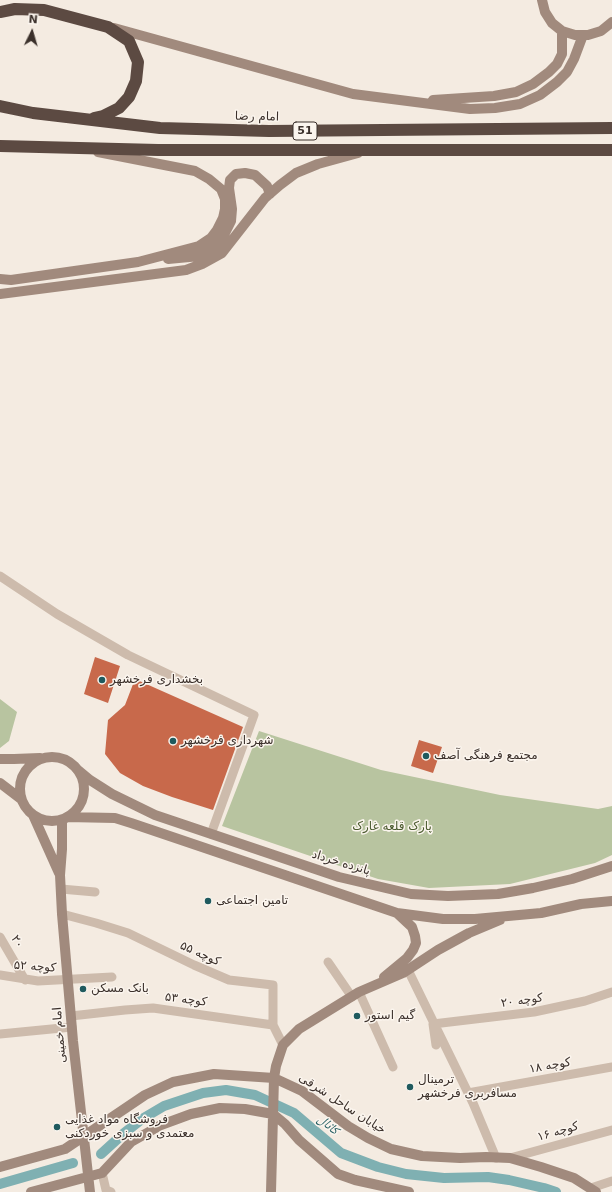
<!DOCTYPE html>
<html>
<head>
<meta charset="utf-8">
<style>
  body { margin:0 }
  #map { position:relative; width:612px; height:1192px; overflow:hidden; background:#f4ebe1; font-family:"DejaVu Sans",sans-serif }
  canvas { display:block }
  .north { position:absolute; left:12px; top:12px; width:40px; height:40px; -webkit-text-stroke:3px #fbf5ee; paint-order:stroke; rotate:5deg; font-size:11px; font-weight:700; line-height:16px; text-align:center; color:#3b302b }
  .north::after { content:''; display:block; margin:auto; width:14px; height:18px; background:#3b302b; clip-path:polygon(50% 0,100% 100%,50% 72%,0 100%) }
</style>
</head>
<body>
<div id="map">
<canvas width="612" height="1192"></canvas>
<div class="north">N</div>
</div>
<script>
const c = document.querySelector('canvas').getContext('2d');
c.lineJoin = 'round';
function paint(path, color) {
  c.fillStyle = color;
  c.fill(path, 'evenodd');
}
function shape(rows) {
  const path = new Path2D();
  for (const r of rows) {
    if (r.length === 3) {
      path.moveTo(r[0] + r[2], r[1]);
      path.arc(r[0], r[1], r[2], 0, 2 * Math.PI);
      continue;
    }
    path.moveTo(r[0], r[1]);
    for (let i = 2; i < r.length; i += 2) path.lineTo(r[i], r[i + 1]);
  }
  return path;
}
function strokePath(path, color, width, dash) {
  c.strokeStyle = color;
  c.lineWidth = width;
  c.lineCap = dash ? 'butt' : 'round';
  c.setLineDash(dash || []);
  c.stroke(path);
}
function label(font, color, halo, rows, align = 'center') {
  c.font = font + ' "DejaVu Sans","Noto Naskh Arabic",sans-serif';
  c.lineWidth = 3;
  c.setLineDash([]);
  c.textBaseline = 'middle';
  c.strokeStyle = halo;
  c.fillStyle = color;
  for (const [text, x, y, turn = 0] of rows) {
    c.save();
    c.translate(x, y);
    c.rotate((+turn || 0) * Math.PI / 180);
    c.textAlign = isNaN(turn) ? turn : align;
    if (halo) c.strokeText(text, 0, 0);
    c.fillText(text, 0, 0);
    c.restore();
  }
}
paint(shape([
  [0,699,17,712,9,741,0,748],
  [259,731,381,770,500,795,598,809,612,806,612,855,595,863,510,884,429,888,378,879,222,826]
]), '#b8c4a0');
strokePath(shape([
  [101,1154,123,1134,142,1119,164,1106,203,1093,226,1090,255,1095,294,1113,341,1153,378,1167,406,1174,444,1178,488,1177,509,1180,544,1188,556,1192],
  [0,1184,73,1163]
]), '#7fb0b2', 10);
paint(shape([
  [95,657,120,666,108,703,84,694],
  [135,679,243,727,213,810,172,797,143,786,120,773,105,754,108,720,125,705],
  [419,740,442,747,433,773,411,766]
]), '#c8694b');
strokePath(shape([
  [0,576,57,614,128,655,254,715,211,834],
  [61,889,95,892],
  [62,914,96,923,128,933,194,965,229,980,273,985,273,1025,283,1045],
  [0,937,25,980],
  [328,962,352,997],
  [408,970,473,1103,496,1158],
  [0,975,38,981,112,977],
  [359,992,393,1067],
  [71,1016,125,1010,153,1008,273,1025],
  [0,1034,72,1027],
  [436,1045,433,1024,534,1012,585,1001,612,992],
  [468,1093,612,1067],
  [510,1158,612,1130],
  [102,1173,106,1190,111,1192],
  [591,1188,612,1181]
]), '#cdbbac', 9);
strokePath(shape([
  [542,0,545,12,552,23,562,31,575,35,588,35,601,31,612,22],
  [114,28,353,94,470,109,495,108,520,104,540,95,557,82,567,72,574,59,583,35],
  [433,100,494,96,516,92,533,84,549,72,557,64,562,54,562,31],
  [168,259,200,256,214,248,221,241,231,221,232,209,229,188,230,180,236,174,245,173,255,175,267,186,270,194],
  [0,279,11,280,138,262,199,246,211,238,217,230,223,218,225,209,225,199,221,189,209,179,195,171,98,152],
  [0,294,186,270,202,264,222,253,265,198,280,185,296,173,318,164,358,153],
  [52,789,32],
  [0,759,14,759,40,758],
  [78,770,90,780,112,794,155,815,339,877,411,894,448,896,498,894,533,888,572,879,612,866],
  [0,783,21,799],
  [33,815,59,873],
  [67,817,115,818,131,823,397,913,443,919,475,919,541,913,581,904,612,901],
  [62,820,62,849,60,875,62,914,73,1041,90,1192],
  [384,977,407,958,413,950,416,943,415,936,412,927,397,913],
  [0,1167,65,1149,145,1095,173,1082,214,1074,274,1078,302,1091,348,1126,368,1138,391,1149,422,1156,460,1158,486,1157,510,1158,541,1167,574,1178,596,1192],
  [31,1192,102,1173,131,1142,161,1125,191,1114,220,1108,245,1109,273,1114,285,1124,299,1140,338,1174,355,1180,409,1192],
  [271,1192,274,1078,276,1066,283,1045,299,1029,359,992,403,973,438,950,469,933,500,920]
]), '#a18a7d', 10);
strokePath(shape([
  [0,12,15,9,44,10,108,27,129,41,138,62,136,81,129,97,119,108,103,116,94,118],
  [0,106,33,113,160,128,269,131,612,128],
  [0,146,158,150,612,150]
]), '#5c4a42', 12);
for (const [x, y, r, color] of [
  [102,680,4,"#1f5a5e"],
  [173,741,4,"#1f5a5e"],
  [426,756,4,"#1f5a5e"],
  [208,901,4,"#1f5a5e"],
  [83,989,4,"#1f5a5e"],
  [357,1016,4,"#1f5a5e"],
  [410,1087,4,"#1f5a5e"],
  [57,1127,4,"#1f5a5e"]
]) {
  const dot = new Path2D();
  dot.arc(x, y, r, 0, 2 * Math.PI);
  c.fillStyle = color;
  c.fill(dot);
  strokePath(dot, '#fbf5ee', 1.5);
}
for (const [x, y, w] of [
  [305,131,24]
]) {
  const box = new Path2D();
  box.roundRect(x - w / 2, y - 9, w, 18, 3);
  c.fillStyle = '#fbf5ee';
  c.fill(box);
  strokePath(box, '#3b302b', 1);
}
label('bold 11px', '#3b302b', null, [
  ["51",305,131]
]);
label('12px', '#3b302b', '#fbf5ee', [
  ["امام رضا",257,117,1],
  ["پانزده خرداد",341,863,17],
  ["۲۰",17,942,59],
  ["کوچه ۵۵",200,954,24],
  ["کوچه ۵۲",35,967,4],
  ["کوچه ۵۳",186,1000,7],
  ["کوچه ۲۰",522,1001,-8],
  ["امام خمینی",60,1035,-95],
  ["کوچه ۱۸",550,1066,-10],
  ["خیابان ساحل شرقی",342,1104,33],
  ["کوچه ۱۶",558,1132,-16]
]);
label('12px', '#3b302b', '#fbf5ee', [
  ["بخشداری فرخشهر",110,680],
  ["شهرداری فرخشهر",181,741],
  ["مجتمع فرهنگی آصف",434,756],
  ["تامین اجتماعی",216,901],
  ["بانک مسکن",91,989],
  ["گیم استور",365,1016],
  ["ترمینال",418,1080],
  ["مسافربری فرخشهر",418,1094],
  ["فروشگاه مواد غذایی",65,1120],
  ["معتمدی و سبزی خوردکنی",65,1134]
], 'left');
label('12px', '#4a5a2e', '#fbf5ee', [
  ["پارک قلعه غارک",392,827]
]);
label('italic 13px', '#1f5a5e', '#fbf5ee', [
  ["کانال",328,1125,40]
]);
</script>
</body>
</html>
